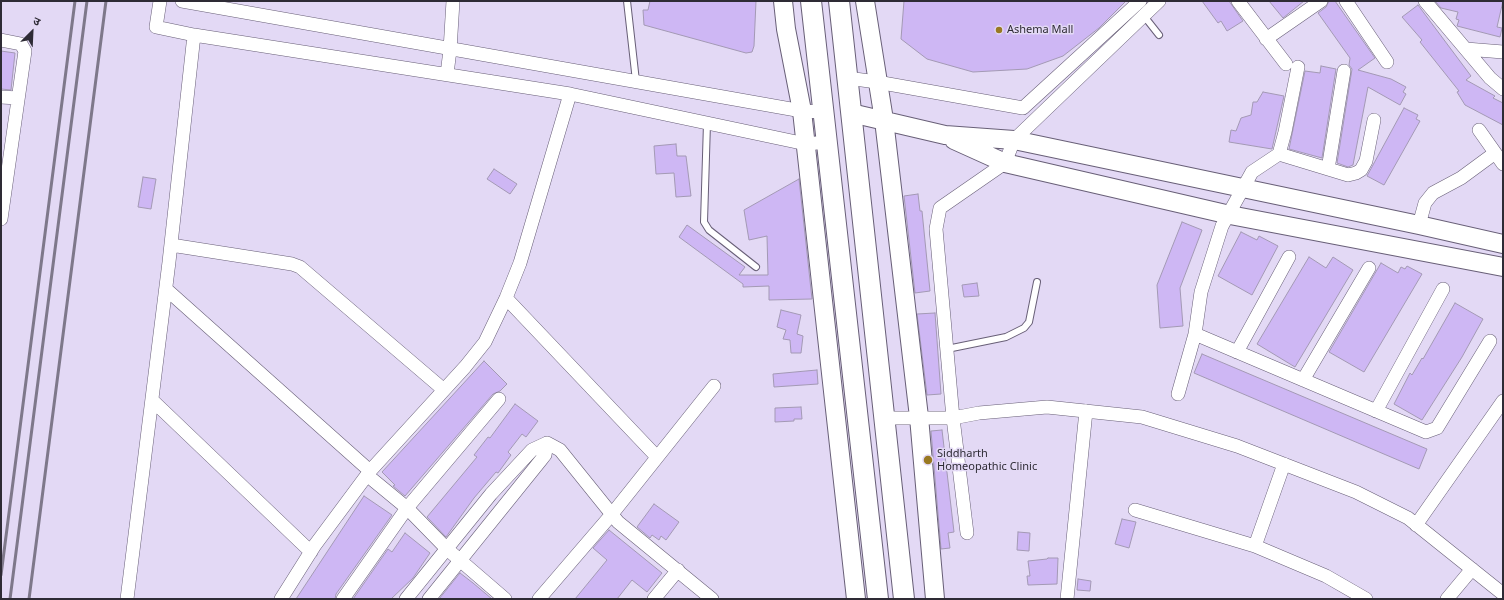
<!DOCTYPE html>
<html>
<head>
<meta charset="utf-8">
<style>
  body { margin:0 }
  #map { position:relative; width:1504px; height:600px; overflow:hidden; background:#e3d9f5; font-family:"Noto Sans","Noto Sans Devanagari",sans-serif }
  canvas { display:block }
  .frame { position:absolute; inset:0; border:2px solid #2e2b35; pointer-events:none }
  .north { position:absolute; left:12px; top:12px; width:40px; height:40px; -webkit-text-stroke:3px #e3d9f5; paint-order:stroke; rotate:24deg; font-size:11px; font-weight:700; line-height:16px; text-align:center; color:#2e2b35 }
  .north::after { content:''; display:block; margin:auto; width:14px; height:18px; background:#2e2b35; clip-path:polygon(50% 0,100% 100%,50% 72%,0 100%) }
</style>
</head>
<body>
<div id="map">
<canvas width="1504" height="600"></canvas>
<div class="frame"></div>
<div class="north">उ</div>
</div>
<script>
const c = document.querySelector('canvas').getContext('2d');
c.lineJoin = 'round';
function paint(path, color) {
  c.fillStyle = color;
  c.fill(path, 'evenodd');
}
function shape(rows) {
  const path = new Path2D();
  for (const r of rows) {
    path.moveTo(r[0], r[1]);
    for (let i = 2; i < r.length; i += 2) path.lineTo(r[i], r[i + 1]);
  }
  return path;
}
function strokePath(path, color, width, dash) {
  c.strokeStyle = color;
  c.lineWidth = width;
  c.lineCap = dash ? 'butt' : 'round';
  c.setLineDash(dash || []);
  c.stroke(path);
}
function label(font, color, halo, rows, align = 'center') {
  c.font = font + ' "Noto Sans",sans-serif';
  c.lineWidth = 3;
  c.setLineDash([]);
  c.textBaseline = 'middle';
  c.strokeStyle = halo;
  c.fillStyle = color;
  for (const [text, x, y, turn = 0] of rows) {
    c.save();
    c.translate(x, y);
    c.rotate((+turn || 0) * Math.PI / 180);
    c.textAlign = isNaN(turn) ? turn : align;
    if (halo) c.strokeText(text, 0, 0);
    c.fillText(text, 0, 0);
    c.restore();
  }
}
const building = shape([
  [650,1,756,1,754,46,752,52,746,53,644,25,643,10,648,10,650,1],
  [904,1,1126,1,1099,28,1063,56,1027,69,973,72,927,59,901,39,904,1],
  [1202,1,1229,1,1243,21,1227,31,1221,21,1218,23,1202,1],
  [1269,1,1304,1,1283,18,1269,1],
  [1329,1,1335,1,1375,58,1358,70,1391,79,1406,87,1403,92,1406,94,1400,105,1368,87,1353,165,1348,167,1337,163,1352,69,1349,65,1350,58,1318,13,1326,7,1329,1],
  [1435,1,1503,1,1497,27,1502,28,1500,37,1457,26,1459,20,1456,19,1458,12,1441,8,1435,1],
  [1418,5,1471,76,1466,80,1495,96,1493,98,1503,103,1503,125,1465,105,1457,92,1459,91,1420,42,1422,40,1402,17,1418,5],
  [1,51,15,53,11,90,1,89,1,51],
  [1321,66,1336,69,1322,158,1289,149,1305,71,1320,73,1321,66],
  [1263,92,1284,96,1272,149,1229,142,1231,130,1236,131,1241,118,1251,115,1253,102,1257,102,1263,92],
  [1404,108,1418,115,1416,119,1420,121,1384,185,1367,176,1404,108],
  [676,144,677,156,686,156,691,196,676,197,674,173,656,174,654,146,676,144],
  [494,169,517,184,510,194,487,179,494,169],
  [143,177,156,179,151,209,138,207,143,177],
  [799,179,812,299,769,300,769,286,743,287,743,284,679,237,687,225,745,267,739,275,768,275,767,236,749,240,744,210,799,179],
  [918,194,920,211,922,211,930,291,915,293,904,196,918,194],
  [1182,222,1202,230,1180,288,1183,326,1160,328,1157,285,1182,222],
  [1241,232,1257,240,1259,236,1278,246,1252,295,1218,276,1241,232],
  [1309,257,1326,268,1333,257,1353,270,1295,367,1257,344,1309,257],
  [1381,263,1398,273,1401,267,1405,269,1407,266,1422,274,1364,372,1329,352,1381,263],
  [977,283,979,296,964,297,962,285,977,283],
  [1455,303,1483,319,1462,357,1422,420,1394,404,1410,373,1412,375,1422,358,1423,359,1455,303],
  [781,310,801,315,797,334,803,336,801,353,791,353,790,340,783,339,786,330,777,327,781,310],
  [935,313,941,394,927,395,917,314,935,313],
  [1202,354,1427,449,1419,469,1194,373,1202,354],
  [484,361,507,384,500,391,493,394,405,496,393,486,395,485,382,472,484,361],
  [817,370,818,384,774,387,773,374,817,370],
  [515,404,538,421,526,437,522,434,508,452,511,455,498,473,496,472,474,498,446,537,427,517,477,457,474,455,488,437,490,438,515,404],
  [801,407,802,419,794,419,794,421,775,422,775,408,801,407],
  [942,430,954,532,948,533,950,548,941,549,931,431,942,430],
  [364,496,392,515,336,594,335,599,296,599,364,496],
  [654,504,679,522,666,540,661,536,659,540,652,535,650,538,637,527,654,504],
  [1122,519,1136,522,1129,548,1115,544,1122,519],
  [609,530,662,573,647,592,632,580,617,599,575,599,607,560,593,548,609,530],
  [1018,532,1030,533,1029,551,1017,550,1018,532],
  [405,533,430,553,413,578,391,599,353,599,388,549,392,552,405,533],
  [1048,558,1058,558,1057,584,1028,585,1027,576,1030,576,1028,561,1047,559,1048,558],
  [460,573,473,583,492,599,439,599,460,573],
  [1078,579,1091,581,1090,591,1077,590,1078,579]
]);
paint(building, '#ceb7f4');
strokePath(building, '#a399b4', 1);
const lane = shape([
  [627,1,636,81],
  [1144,16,1159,35],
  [707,123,704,222,709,230,756,267],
  [947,349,1006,337,1024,328,1029,322,1037,282]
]);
const street = shape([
  [160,1,156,27,194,35,570,94,806,144,827,142],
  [182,1,802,111,823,112],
  [1238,1,1286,64],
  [1346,1,1387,62],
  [1425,1,1490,78,1503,89],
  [1266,39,1321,1],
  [1,40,21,44,25,51,1,219],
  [1466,49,1503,52],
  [447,74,450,50,453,1],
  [847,78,877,82,1023,108,1140,1],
  [1,97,18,98],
  [1479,130,1503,164],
  [1279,154,1348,175,1356,173,1361,170,1366,161,1374,120],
  [1328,169,1344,71],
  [1419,225,1425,203,1433,193,1461,178,1495,153],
  [171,245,292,264,300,267,444,390],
  [166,289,370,471],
  [506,298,657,457],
  [1195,334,1426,432,1437,428,1490,341],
  [1237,352,1289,257],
  [1303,380,1369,268],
  [1178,394,1195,334,1201,292,1222,226,1252,172,1279,154,1285,132,1298,67],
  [152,400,311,552],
  [1376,411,1443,289],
  [885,418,953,418,979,413,1047,407,1142,417,1237,446,1356,492,1408,518,1503,594],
  [373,480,407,508,447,549,505,599],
  [1135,510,1255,546,1284,464],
  [1416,525,1503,401],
  [967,533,953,418,936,229,940,208,1005,163,1014,140,1159,1],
  [1255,546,1326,576,1366,599],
  [127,599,169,262,194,35],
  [281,599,315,545,370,471,465,367,485,342,506,298,520,263,570,94],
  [343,599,407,508,499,399],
  [406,599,491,494,532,450,547,443,560,450,618,522,712,599],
  [429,599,541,460,545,455,547,443],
  [539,599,612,514,714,386],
  [654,599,678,570],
  [1067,599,1086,411],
  [1447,599,1472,569]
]);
const secondary = shape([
  [783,1,786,29,802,111,856,599],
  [865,1,884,120,919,417,935,599],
  [851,113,945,135,1014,140,1419,225,1503,244],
  [954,140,1005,163,1230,215,1503,267]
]);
const primary = shape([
  [811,1,878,599],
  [839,1,904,599]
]);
strokePath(lane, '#685f77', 8);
strokePath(street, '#685f77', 14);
strokePath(secondary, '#685f77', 20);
strokePath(primary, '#685f77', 22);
strokePath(lane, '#fff', 6);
strokePath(street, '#fff', 13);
strokePath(secondary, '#fff', 18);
strokePath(primary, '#fff', 20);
strokePath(shape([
  [1,575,75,1],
  [10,599,87,1],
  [29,599,106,1]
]), '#7e788a', 3);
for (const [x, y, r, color] of [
  [999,30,4,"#997922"],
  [928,460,5,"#997922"]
]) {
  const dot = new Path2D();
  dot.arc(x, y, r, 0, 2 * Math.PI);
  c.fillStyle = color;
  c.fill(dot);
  strokePath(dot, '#e3d9f5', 1.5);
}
label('11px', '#2e2b35', '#e3d9f5', [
  ["Ashema Mall",1007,30],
  ["Siddharth",937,454],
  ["Homeopathic Clinic",937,467]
], 'left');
</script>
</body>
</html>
